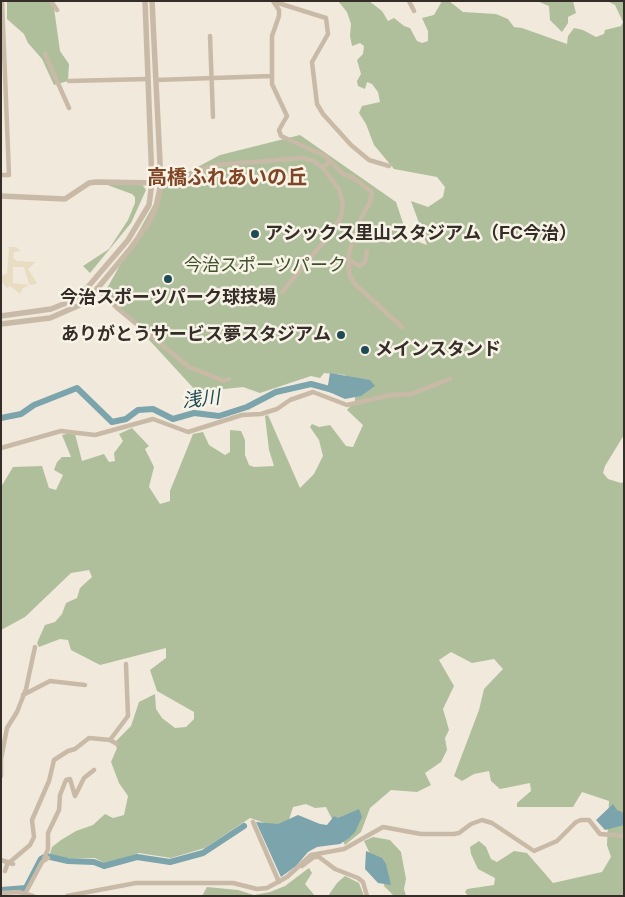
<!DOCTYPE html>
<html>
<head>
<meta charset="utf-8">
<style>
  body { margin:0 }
  #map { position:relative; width:625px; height:897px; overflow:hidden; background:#f1e9db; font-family:Arial,sans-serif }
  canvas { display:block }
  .frame { position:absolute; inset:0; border:2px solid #352d28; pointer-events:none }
</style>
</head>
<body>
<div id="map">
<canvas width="625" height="897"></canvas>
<div class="frame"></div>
</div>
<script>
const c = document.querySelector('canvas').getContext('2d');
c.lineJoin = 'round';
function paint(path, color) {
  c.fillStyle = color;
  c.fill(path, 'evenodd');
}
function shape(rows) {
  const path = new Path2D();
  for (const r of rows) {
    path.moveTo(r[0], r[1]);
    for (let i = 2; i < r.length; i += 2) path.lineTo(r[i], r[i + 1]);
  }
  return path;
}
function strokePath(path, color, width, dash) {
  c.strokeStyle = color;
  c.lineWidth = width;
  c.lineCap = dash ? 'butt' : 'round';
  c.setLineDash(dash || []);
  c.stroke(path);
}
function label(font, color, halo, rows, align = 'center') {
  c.font = font + ' Arial,"Noto Sans JP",sans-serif';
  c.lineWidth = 5;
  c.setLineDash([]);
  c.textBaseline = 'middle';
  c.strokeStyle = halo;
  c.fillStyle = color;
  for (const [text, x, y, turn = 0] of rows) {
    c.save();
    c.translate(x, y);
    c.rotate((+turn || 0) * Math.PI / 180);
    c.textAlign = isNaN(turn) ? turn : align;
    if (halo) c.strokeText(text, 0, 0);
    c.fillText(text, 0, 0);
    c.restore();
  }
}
paint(shape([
  [7,1,49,1,54,8,60,51,69,64,68,81,54,85,42,59,28,43,24,34,7,19],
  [338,1,369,1,382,11,388,21,394,18,404,26,410,28,417,41,422,43,428,41,428,31,422,18,434,15,442,1,449,1,463,12,496,14,508,19,514,27,522,28,567,44,568,36,574,28,583,30,596,37,604,34,605,30,621,26,623,22,615,5,607,1,624,1,624,435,605,466,603,473,608,479,621,483,624,482,624,896,468,896,465,892,467,889,494,885,495,878,478,869,471,854,470,847,479,841,486,847,491,859,497,862,514,851,527,853,553,883,602,872,611,857,607,845,609,801,582,792,573,807,517,807,517,803,531,791,530,783,500,789,491,781,489,771,474,774,462,781,454,776,479,710,484,689,503,669,494,659,472,663,451,652,439,660,454,686,443,709,449,730,445,738,447,750,441,762,425,773,431,785,417,792,391,790,370,808,361,832,345,845,326,807,315,808,306,804,293,807,288,823,277,827,250,818,205,848,171,858,139,853,106,864,95,858,52,858,50,854,52,847,61,840,76,831,93,825,105,814,113,818,124,815,128,796,119,783,111,762,117,748,114,743,131,726,139,702,155,694,156,709,162,718,175,728,186,727,194,719,194,712,157,691,150,670,166,658,166,648,100,665,71,650,68,640,60,639,39,647,37,643,45,625,55,622,62,614,66,603,77,598,80,588,92,577,89,570,71,573,25,617,1,630,1,487,13,467,42,466,49,488,56,490,63,475,54,470,57,462,62,457,71,457,62,435,67,434,75,434,82,461,104,454,109,462,115,461,114,453,123,441,119,434,132,428,149,446,145,449,154,467,149,487,160,504,170,501,170,491,193,434,203,432,209,445,225,455,230,452,230,430,241,431,245,440,245,455,249,465,254,467,274,466,269,450,265,416,268,415,300,488,314,474,323,456,319,440,310,427,312,424,319,427,330,425,346,446,353,447,363,425,347,410,355,401,355,394,336,381,346,375,324,373,320,378,311,376,260,393,243,387,197,392,105,292,169,177,177,178,220,155,300,135,396,202,408,238,427,245,411,201,428,207,443,197,445,187,437,177,394,169,374,145,366,124,359,113,362,106,380,102,378,92,372,84,367,82,365,89,358,86,357,81,361,74,357,60,363,54,364,46,360,43,352,46,350,36,351,24,347,12],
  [537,1,573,1,576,13,568,17,568,23,562,32,550,20,549,6],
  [102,183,142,184,146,190,131,223,90,273,83,266,109,249,128,220,135,203,135,197,132,194],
  [373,837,390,840,401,852,406,879,404,889,406,896,394,896,384,886,385,873,371,856,364,841],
  [309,868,312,873,305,884,315,896,202,896,207,887,238,890,254,895,270,892,285,886],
  [345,876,359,883,364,896,328,896,337,883]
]), '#afbf9c');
paint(shape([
  [9,247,16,247,21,251,14,252,13,258,17,261,36,262,28,269,37,283,32,285,29,284,24,267,13,267,13,283,29,285,23,288,20,294,10,286,7,288,1,281,2,275,7,274]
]), '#e8dcc3');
paint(shape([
  [330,373,370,380,375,386,361,396,345,399,327,391],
  [613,804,617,810,624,813,624,825,605,830,596,820],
  [359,809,362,817,355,832,349,838,340,844,317,847,308,852,296,866,281,877,256,822,278,824,298,815,320,824,327,825,334,816,338,818],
  [366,851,382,858,386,864,391,885,378,883,365,869]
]), '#7ba4ac');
strokePath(shape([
  [1,418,21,414,34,405,77,388,112,422,126,419,138,410,153,409,173,419,194,413,219,416,247,407,276,392,311,384,333,390],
  [1,890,26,888,41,859,46,856,68,861,94,862,104,866,137,857,170,862,203,853,244,826]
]), '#7ba4ac', 6);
strokePath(shape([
  [51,1,57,10],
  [273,1,279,10,279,16,272,36,272,84,287,116,279,130,281,136,325,156,343,174,352,177,372,192,370,202,359,222,348,256,349,260,360,266,365,262,367,251],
  [409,1,414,11],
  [275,2,326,18,328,34,312,62,317,104,323,114,351,145,369,160,389,166],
  [210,36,213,117],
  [45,54,69,108],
  [156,80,271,76],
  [69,81,148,79],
  [1,175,9,175,2,1],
  [161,183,175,183,205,168,217,165,302,158,314,161,323,168,330,161],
  [349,260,349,274,355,284,402,327],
  [97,288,117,308,189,367,224,381,229,379],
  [282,292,332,232,341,217,343,204,339,189,323,168],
  [1,448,61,431,95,435,153,419,188,432,242,415,261,414,277,409,290,400,313,392,347,405,391,395,411,394,450,379],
  [23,695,50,681,85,685],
  [110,740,117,744],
  [1,759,7,728,17,712,26,689,35,647],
  [1,760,1,776],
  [253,822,279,882],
  [44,859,48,849,48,833,59,810,60,795,66,780,70,779,75,796,84,778,94,770],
  [1,860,13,864],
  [10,862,30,845,34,837,32,820,49,781,54,760,68,751,75,749,89,738,110,740,128,716,126,664],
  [302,866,314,857,319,857,335,869,358,878,363,882,367,896],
  [5,871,8,862],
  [1,893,19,892,33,896],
  [25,894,42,862,48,858],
  [67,896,136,883,233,883,257,889,267,888,287,877,311,855,344,849,383,827,421,834,454,834,459,833,471,824,482,820,492,823,534,851,557,841,576,822,581,820,589,820,600,834,624,836]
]), '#c8baa7', 4.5);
strokePath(shape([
  [1,196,65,199,89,183,96,182,161,183],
  [1,316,51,309,71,301,87,288,128,240,149,205,152,182,145,1],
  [1,324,50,318,80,305,92,295,130,249,148,224,156,207,161,183,152,1]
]), '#c8baa7', 5.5);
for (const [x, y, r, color] of [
  [255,234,5,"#1f4b55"],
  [168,279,5,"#1f4b55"],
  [341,335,5,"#1f4b55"],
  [365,350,5,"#1f4b55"]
]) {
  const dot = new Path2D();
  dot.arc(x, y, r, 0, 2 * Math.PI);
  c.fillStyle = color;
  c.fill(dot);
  strokePath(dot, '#f8f3e7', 2);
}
label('bold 18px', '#352d28', '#f8f3e7', [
  ["アシックス里山スタジアム（FC今治）",265,234],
  ["今治スポーツパーク球技場",168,298,"center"],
  ["ありがとうサービス夢スタジアム",331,335,"right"],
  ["メインスタンド",375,350]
], 'left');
label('18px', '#40522c', '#f8f3e7', [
  ["今治スポーツパーク",265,266]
]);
label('italic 19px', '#1f4b55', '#f8f3e7', [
  ["浅川",201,400,-6]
]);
label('bold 20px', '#804524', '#f8f3e7', [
  ["高橋ふれあいの丘",227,178]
]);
</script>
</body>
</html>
